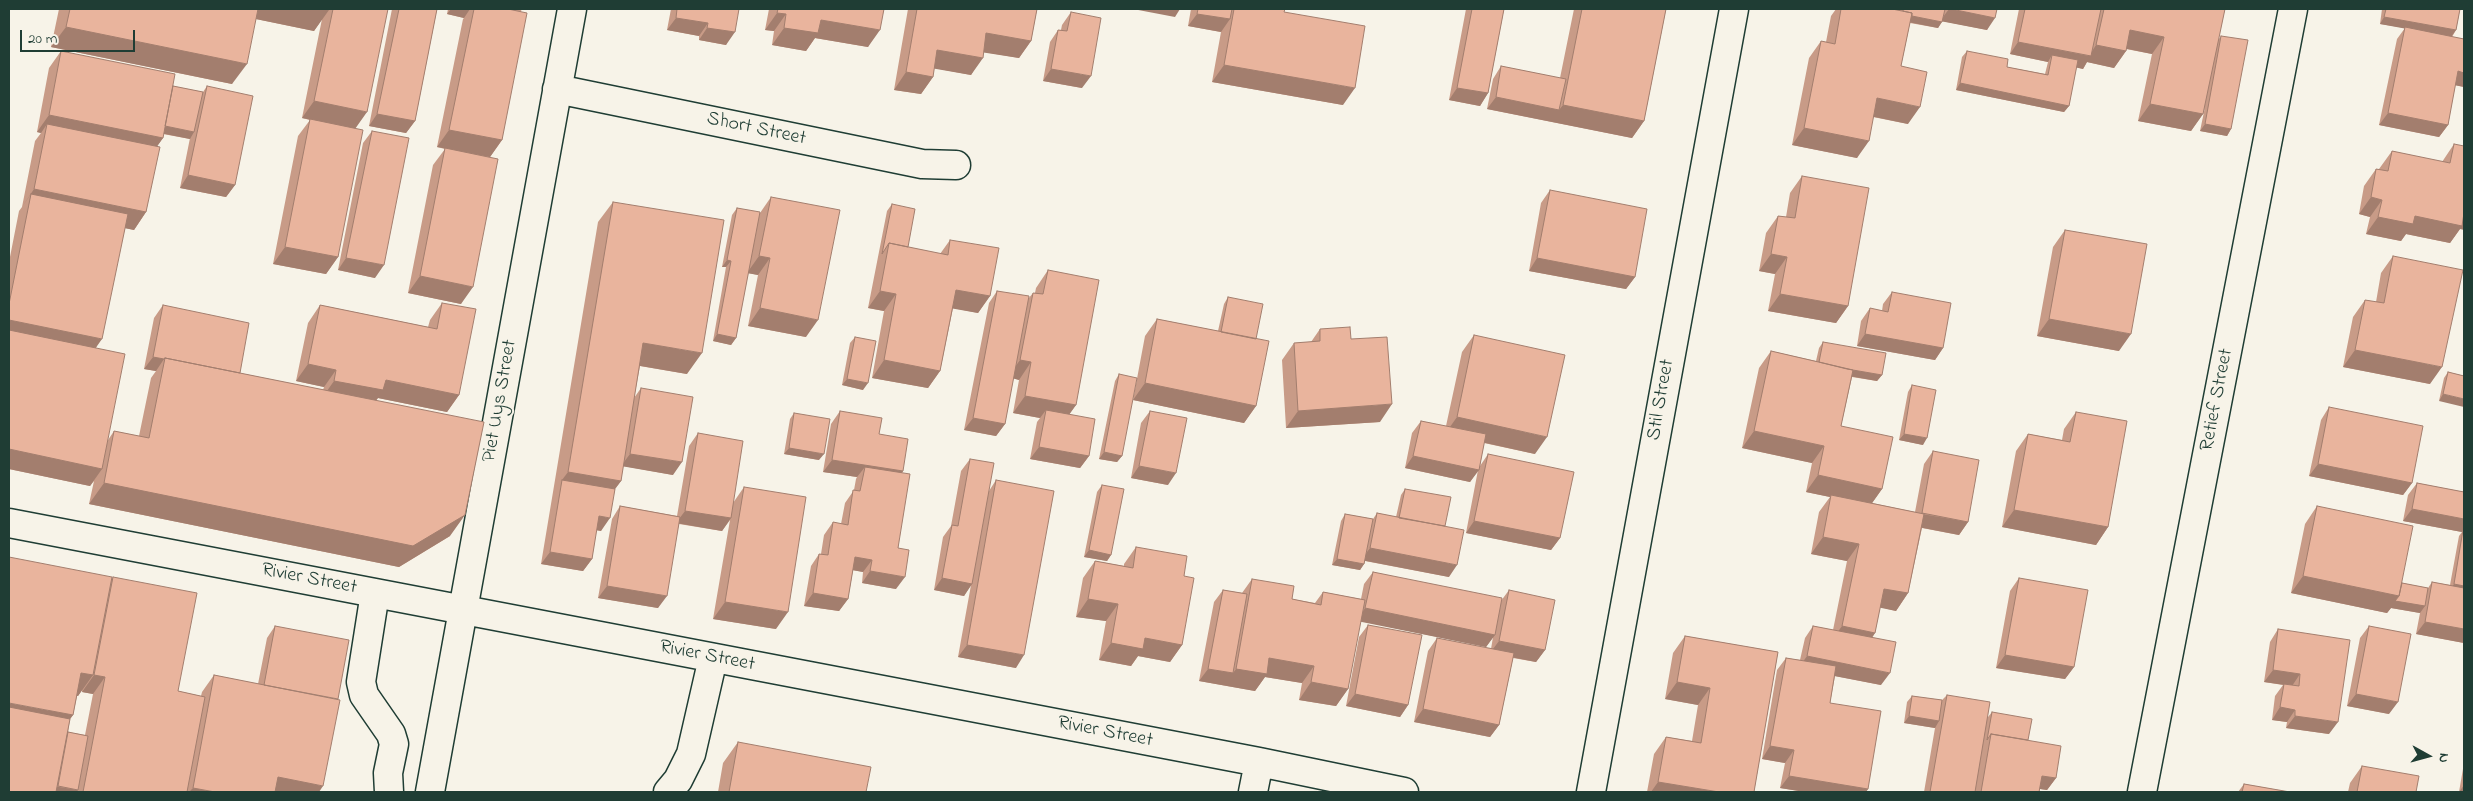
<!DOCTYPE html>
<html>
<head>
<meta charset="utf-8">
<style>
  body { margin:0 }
  #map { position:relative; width:2473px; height:801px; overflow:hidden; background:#f7f3e8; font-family:"Indie Flower",sans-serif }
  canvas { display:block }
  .frame { position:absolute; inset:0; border:10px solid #1f3d34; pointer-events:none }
  .north { position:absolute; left:2403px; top:731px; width:50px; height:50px; -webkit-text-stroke:4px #f7f3e8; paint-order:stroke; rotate:97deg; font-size:14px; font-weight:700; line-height:20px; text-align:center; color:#1f3d34 }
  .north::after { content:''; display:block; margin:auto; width:18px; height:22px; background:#1f3d34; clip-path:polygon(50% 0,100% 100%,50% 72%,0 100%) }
  .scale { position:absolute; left:20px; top:30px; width:115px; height:22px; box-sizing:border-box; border:2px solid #1f3d34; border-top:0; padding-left:6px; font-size:15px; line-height:18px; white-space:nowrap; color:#1f3d34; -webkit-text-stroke:4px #f7f3e8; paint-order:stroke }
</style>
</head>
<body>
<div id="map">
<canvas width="2473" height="801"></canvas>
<div class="frame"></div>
<div class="north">N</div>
<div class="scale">20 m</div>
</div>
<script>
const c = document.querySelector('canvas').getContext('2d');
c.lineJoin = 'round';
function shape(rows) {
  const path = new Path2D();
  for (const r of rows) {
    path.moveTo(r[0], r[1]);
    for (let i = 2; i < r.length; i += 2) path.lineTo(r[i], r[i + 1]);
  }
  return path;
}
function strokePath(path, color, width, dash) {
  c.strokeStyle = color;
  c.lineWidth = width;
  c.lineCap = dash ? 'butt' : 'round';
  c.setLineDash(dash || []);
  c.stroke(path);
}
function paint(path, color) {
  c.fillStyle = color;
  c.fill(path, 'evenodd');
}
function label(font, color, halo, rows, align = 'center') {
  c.font = font + ' "Indie Flower",sans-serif';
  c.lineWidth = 4;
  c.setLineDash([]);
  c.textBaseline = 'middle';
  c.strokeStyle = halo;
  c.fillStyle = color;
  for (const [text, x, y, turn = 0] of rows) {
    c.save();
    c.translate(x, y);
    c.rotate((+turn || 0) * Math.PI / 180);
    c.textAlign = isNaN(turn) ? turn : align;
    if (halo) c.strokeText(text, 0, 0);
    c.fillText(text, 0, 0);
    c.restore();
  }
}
const minor = shape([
  [557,89,922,164,956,165],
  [9,523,1259,762,1404,792],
  [375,593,361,682,364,695,391,734,394,744,388,773,389,792],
  [430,792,572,9],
  [668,792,678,780,691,754,713,658],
  [1253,792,1259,762],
  [1591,792,1734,9],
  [2142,792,2293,9]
]);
strokePath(minor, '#1f3d34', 31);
strokePath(minor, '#f7f3e8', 28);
paint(shape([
  [59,9,388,9,355,128,338,257,326,274,273,264,298,136,310,120,302,118,322,19,314,31,256,19,232,84,51,47],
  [392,9,437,9,415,121,406,133,369,126],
  [448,9,522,9,521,11,502,140,490,157,461,304,408,293,433,165,445,149,437,147,463,19,464,18,447,14],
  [671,9,739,9,726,45,699,40,699,36,667,30],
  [769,9,884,9,868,47,815,38,806,51,772,45,774,31,765,30],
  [908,9,1037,9,1031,41,1019,58,984,52,971,75,934,68,933,77,921,94,894,90],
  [1191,9,1285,9,1284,12,1343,105,1212,82,1221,32,1188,26],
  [1466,9,1504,9,1488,93,1480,106,1449,100],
  [1574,9,1666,9,1644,121,1632,138,1487,109,1493,79,1501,66,1560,78],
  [1836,9,1892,9,1900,10,1900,9,1997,9,1987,30,1942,21,1938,28,1910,23,1901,66,1908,124,1873,117,1857,158,1792,145,1809,58,1821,41,1826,42,1831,16],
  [2019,9,2225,9,2218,40,2221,36,2231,129,2227,136,2200,131,2205,107,2203,114,2191,131,2138,121,2152,54,2126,49,2126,51,2114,68,2087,62,2083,69,2076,67,2069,106,2064,112,1956,90,1962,57,1967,51,2007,67,2045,74,2048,62,2010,54],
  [2382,9,2460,9,2456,30,2452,37,2464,39,2464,87,2455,85,2448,125,2439,137,2379,125,2397,39,2405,28,2380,24],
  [1071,12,1082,88,1043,81,1050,42,1058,30,1061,30,1062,25],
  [61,51,173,86,203,92,207,86,235,185,226,197,180,188,190,138,190,139,163,134,163,138,157,146,146,212,134,230,125,228,96,348,108,440,114,431,139,436,151,378,156,371,144,369,154,318,163,305,240,373,323,390,324,387,296,381,308,323,320,305,428,327,430,320,442,303,459,395,447,412,378,398,376,400,450,536,399,567,89,504,94,481,90,486,9,469,9,262,19,211,22,207,35,141,41,133,37,132,49,68],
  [372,131,375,278,338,270,363,143],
  [2454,144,2460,229,2450,243,2406,234,2401,241,2366,234,2370,217,2359,214,2364,186,2376,169,2379,169,2392,151,2442,162],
  [1802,176,1848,306,1836,323,1768,311,1775,274,1759,271,1766,233,1778,216,1786,217,1790,193],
  [1550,190,1635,277,1626,289,1529,271,1541,203],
  [771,197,806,337,748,326,758,275,748,273,736,338,731,345,713,341,726,267,722,267,732,215,737,208,760,213],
  [613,202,687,374,640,366,634,398,641,388,673,475,623,466,621,481,615,489,601,531,596,530,592,559,583,571,541,564,598,222],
  [892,204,908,247,940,254,950,240,990,296,978,313,953,308,940,371,928,388,872,378,884,311,868,308,887,211],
  [2065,230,2119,351,2037,336,2053,247],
  [2393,256,2430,384,2343,367,2353,317,2365,300,2376,302,2381,273],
  [1048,270,1076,405,1069,414,1089,456,1080,468,1030,459,1037,422,1040,418,1013,413,1019,380,1013,378,1005,424,996,436,964,430,989,303,997,291,1028,299,1033,293,1035,293,1036,288],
  [1892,292,1943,348,1935,360,1857,346,1861,321,1870,308,1882,311,1883,304],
  [1228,297,1256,339,1256,406,1244,423,1133,400,1145,336,1157,319,1218,331,1224,304],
  [1320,329,1380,422,1286,428,1282,360,1294,343,1311,342],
  [1474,335,1535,454,1484,443,1480,466,1488,454,1560,538,1551,550,1466,533,1478,470,1470,482,1405,468,1412,433,1421,421,1446,426,1462,352],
  [855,337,863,390,842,385,850,343],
  [1823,342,1882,375,1877,381,1852,377,1841,426,1882,489,1872,503,1915,512,1924,464,1933,451,1968,522,1959,535,1922,528,1908,593,1896,611,1880,607,1875,633,1872,638,1881,685,1835,676,1830,703,1868,789,1866,792,1805,792,1780,788,1785,763,1762,759,1777,670,1786,658,1800,660,1805,638,1813,626,1833,630,1847,561,1811,554,1819,512,1830,497,1806,492,1812,463,1742,448,1759,368,1771,351,1816,361,1819,348],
  [2448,372,2464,376,2439,401,2444,378],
  [1119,374,1122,456,1117,462,1099,459,1115,381],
  [1912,385,1923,445,1899,440,1908,392],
  [2329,407,2412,483,2403,495,2309,476,2321,420],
  [840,411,879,434,903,471,902,473,896,589,862,583,863,572,853,570,848,599,839,611,804,606,811,566,819,554,821,554,824,535,833,522,841,524,845,503,854,490,856,479,857,477,823,472,831,424],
  [1150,411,1168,485,1131,478,1141,423],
  [2076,412,2108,527,2096,545,2002,527,2016,451,2028,434,2062,440,2064,429],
  [794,413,819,460,784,454,790,419],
  [698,433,733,503,744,487,776,629,713,619,730,520,722,531,679,524,658,608,598,598,612,519,620,506,677,516,689,446],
  [970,459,989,491,996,480,1016,668,958,657,971,585,964,596,934,590,943,537,951,526,961,471],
  [2417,483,2464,492,2464,643,2416,634,2420,613,2391,608,2387,613,2291,593,2305,524,2317,506,2402,583,2428,588,2432,582,2450,585,2459,536,2462,532,2403,521,2408,495],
  [1102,485,1111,555,1107,561,1084,557,1097,492],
  [1405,489,1445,526,1449,577,1365,561,1364,564,1360,570,1332,565,1341,521,1345,514,1373,519,1377,513,1396,517,1401,495],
  [1136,547,1184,576,1182,645,1170,662,1138,656,1131,666,1099,660,1106,621,1076,617,1083,578,1095,561,1124,566,1124,564],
  [1373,572,1501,601,1509,590,1545,650,1536,662,1513,658,1499,725,1490,737,1414,722,1428,651,1437,638,1491,649,1493,637,1486,647,1360,621,1348,689,1336,706,1299,700,1302,683,1265,677,1255,691,1199,681,1214,602,1223,590,1242,593,1252,579,1292,599,1315,603,1323,592,1361,599,1364,584],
  [112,577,178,691,201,696,202,692,214,675,258,684,267,638,275,626,319,792,9,792],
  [82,690,82,692,93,694,85,735,68,732,70,719,73,715,77,696,78,696],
  [2019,578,2074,667,2065,679,1996,668,2010,591],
  [1368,625,1408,705,1400,717,1346,706,1359,637],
  [2369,626,2389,714,2347,706,2360,638],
  [2278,629,2329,734,2286,728,2287,722,2272,720,2275,696,2283,685,2264,682,2270,642],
  [1685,636,1778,652,1754,792,1647,792,1654,754,1666,737,1692,741,1698,705,1665,699,1673,653],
  [1947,695,1988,717,1992,712,2027,740,2056,778,2047,790,2040,789,2039,792,1924,792,1935,728,1904,723,1907,702,1912,696,1942,700],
  [738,742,866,792,718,792,723,763],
  [2464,763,2464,792,2459,792],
  [2362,766,2416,792,2348,792,2350,783],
  [2244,784,2290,792,2238,792]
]), '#c89b87');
paint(shape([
  [252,9,322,9,329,10,314,31,246,17],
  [451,9,470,9,464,18,447,14],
  [1133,9,1180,9,1175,17],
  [1949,9,1951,9,1995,18,1987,30,1940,21],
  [777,13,786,14,774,31,765,30],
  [1197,14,1230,19,1221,32,1188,26],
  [1902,14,1942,22,1938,28,1898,20],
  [2384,17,2456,30,2451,37,2380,24],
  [676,18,708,23,699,36,667,30],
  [821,20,880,30,868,47,815,38,806,51,772,45,784,28],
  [66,27,247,64,232,84,51,47],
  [707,28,735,32,726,45,699,40],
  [2130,30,2164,37,2152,54,2118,47],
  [986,33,1031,41,1019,58,974,51],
  [2018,42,2089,56,2096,45,2126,51,2114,68,2087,62,2083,69,2051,62,2052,55,2048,62,2010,54],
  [937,50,983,58,971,75,925,67],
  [1224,65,1355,88,1343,105,1212,82],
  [1051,69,1091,76,1082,88,1043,81],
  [2458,71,2464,73,2464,87,2449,84],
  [906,72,933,77,921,94,894,90],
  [1960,83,2069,106,2064,112,1956,90],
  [1457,88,1488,93,1480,106,1449,100],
  [1496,97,1559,110,1563,105,1644,121,1632,138,1487,109],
  [1877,98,1920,107,1908,124,1865,115],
  [314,101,367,112,355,129,302,118],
  [2150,104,2203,114,2191,131,2138,121],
  [2388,113,2448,125,2439,137,2379,125],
  [377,114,415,121,406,133,369,126],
  [49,115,163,138,151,155,47,124,41,133,37,132],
  [2205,124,2231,129,2227,136,2200,131],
  [160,125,194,132,190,139,155,132],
  [1804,128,1869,141,1857,158,1792,145],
  [449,130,502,140,490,157,437,147],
  [188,175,235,185,226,197,180,188],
  [34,189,146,212,134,230,28,208,31,194,22,207],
  [2371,197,2382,200,2370,217,2359,214],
  [2464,211,2464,230,2460,229,2450,243,2406,234,2401,241,2366,234,2378,217,2415,216],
  [285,247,338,257,326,274,273,264],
  [1771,254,1787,257,1775,274,1759,271],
  [759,256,770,258,758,275,747,273],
  [346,258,384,265,375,278,338,270],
  [1537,258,1635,277,1626,289,1529,271],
  [727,260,731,261,726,267,722,267],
  [420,276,473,287,461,304,408,293],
  [956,290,990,296,978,313,944,307],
  [880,291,896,294,884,311,868,308],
  [1780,294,1848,306,1836,323,1768,311],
  [760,308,818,320,806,337,748,326],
  [2049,319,2131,334,2119,351,2037,336],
  [9,320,102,339,90,356,9,340],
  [717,334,736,338,731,345,713,341],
  [1865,334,1943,348,1935,360,1857,346],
  [643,343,702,353,687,374,629,364],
  [2355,350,2442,367,2430,384,2343,367],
  [153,357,164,359,156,371,144,369],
  [884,360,940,371,928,388,872,378],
  [1020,360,1031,362,1019,380,1008,377],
  [308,364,336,370,324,387,296,381],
  [1819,364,1882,375,1877,381,1815,370],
  [847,379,868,383,863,390,842,385],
  [386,380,459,395,447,412,378,398,371,407,322,398,334,381],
  [1145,383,1256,406,1244,423,1133,400],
  [2443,394,2464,399,2464,407,2439,401],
  [1025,396,1076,405,1064,422,1046,410,1040,418,1013,413],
  [1392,404,1380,422,1286,428,1298,411],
  [1457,417,1547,437,1535,454,1445,434],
  [973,418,1005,424,996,436,964,430],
  [1754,431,1824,446,1812,463,1742,448],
  [1904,434,1927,438,1923,445,1899,440],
  [1039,447,1089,456,1080,468,1030,459],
  [789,448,824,454,819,460,784,454],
  [9,449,102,469,90,486,9,469],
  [1104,452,1122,456,1117,462,1099,459],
  [630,454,682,462,673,475,621,466],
  [1413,456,1479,470,1470,482,1405,468],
  [832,460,903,471,894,484,865,467,857,477,823,472],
  [2318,464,2412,483,2403,495,2309,476],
  [1139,466,1176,473,1168,485,1131,478],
  [568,472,621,481,606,501,562,480],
  [1818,475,1882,489,1870,506,1831,495,1830,497,1806,492],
  [104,483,465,515,450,536,399,567,89,504],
  [2412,509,2464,519,2464,533,2463,530,2462,532,2403,521],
  [2014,510,2108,527,2096,545,2002,527],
  [685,511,731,518,722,531,676,523],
  [1922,514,1968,522,1959,535,1913,526],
  [599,516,610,518,601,531,590,529],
  [1474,521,1560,538,1551,550,1466,533],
  [1823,537,1859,544,1847,561,1811,554],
  [1370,548,1457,565,1449,577,1361,560],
  [1089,550,1111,555,1107,561,1084,557],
  [550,552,592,559,583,571,541,564],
  [855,557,872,560,863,572,846,569],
  [1337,559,1364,564,1360,570,1332,565],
  [870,571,905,577,896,589,862,583],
  [2303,576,2399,596,2425,606,2420,613,2391,608,2387,613,2291,593],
  [942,578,972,584,964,596,934,590],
  [2454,584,2464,586,2464,594,2449,591],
  [607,586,667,596,658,608,598,598],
  [1884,589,1908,593,1896,611,1872,606],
  [813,593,848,599,839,611,804,606],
  [1088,599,1118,604,1106,621,1076,617],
  [725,602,788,612,776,629,713,619],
  [1365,608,1495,635,1486,647,1357,621],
  [2425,622,2464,629,2464,643,2416,634],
  [1842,626,1875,633,1863,650,1830,643],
  [1145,638,1182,645,1170,662,1138,656,1131,666,1099,660,1111,643],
  [1499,641,1545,650,1536,662,1490,653],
  [967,645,1024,655,1016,668,958,657],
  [2005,655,2074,667,2065,679,1996,668],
  [1807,656,1890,673,1881,685,1798,669],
  [1269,658,1314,666,1302,683,1265,677,1255,691,1199,681,1208,669,1233,673,1236,669],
  [2273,670,2300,674,2292,686,2264,682],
  [81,673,93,675,78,696,67,693],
  [94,675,105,677,93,694,82,692],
  [1311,682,1348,689,1336,706,1299,700],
  [1677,682,1710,688,1698,705,1665,699],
  [1355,694,1408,705,1400,717,1346,706],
  [2356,694,2398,702,2389,714,2347,706],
  [9,703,73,715,58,736,9,726],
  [2280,707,2295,710,2287,722,2272,720],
  [1423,709,1499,725,1490,737,1414,722],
  [1909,716,1939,721,1935,728,1904,723],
  [2295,716,2338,722,2329,734,2286,728],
  [1770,746,1794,750,1785,763,1762,759],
  [1789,776,1868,789,1866,792,1805,792,1780,788],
  [2042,776,2056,778,2047,790,2033,788],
  [278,777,323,786,319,792,268,792],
  [1658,782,1719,792,1651,792],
  [2464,785,2464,792,2459,792],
  [53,786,78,790,76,792,49,792],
  [193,788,215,792,189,792]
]), '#a37e6e');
const building = shape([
  [70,9,258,9,247,64,66,27,70,9],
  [333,9,388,9,367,112,314,101,333,9],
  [399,9,437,9,415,121,377,114,399,9],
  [474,9,508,9,527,13,502,140,449,130,474,9],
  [677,9,739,9,735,32,707,28,708,23,676,18,677,9],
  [778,9,884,9,880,30,821,20,818,33,784,28,786,14,777,13,778,9],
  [917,9,1037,9,1031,41,986,33,983,58,937,50,933,77,906,72,917,9],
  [1198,9,1232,9,1230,19,1197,14,1198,9],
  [1234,9,1285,9,1284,12,1365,26,1355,88,1224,65,1234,9],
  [1472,9,1504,9,1488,93,1457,88,1472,9],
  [1582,9,1666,9,1644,121,1563,105,1582,9],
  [1841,9,1892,9,1912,13,1901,66,1927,72,1920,107,1877,98,1869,141,1804,128,1821,41,1835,44,1841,9],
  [1903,9,1945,9,1942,22,1912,16,1912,13,1903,11,1903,9],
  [1951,9,1997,9,1995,18,1951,9],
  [2025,9,2101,9,2091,56,2018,42,2025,9],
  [2104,9,2225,9,2203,114,2150,104,2164,37,2130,30,2126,51,2096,45,2104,9],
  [2386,9,2460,9,2456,30,2384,17,2386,9],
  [1071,12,1101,18,1091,76,1051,69,1058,30,1067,31,1071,12],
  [2405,27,2464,39,2464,73,2458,71,2448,125,2388,113,2405,27],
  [2221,36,2248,40,2231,129,2205,124,2221,36],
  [61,51,175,74,163,138,49,115,61,51],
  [1967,51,2008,59,2007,67,2048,75,2052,55,2078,60,2069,106,1960,83,1967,51],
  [1501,66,1566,79,1559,110,1496,97,1501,66],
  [173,86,203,92,194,132,165,126,173,86],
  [207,86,253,96,235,185,188,175,207,86],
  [310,119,363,130,338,257,285,247,310,119],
  [47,124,160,147,146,212,34,189,47,124],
  [372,131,409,138,384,265,346,258,372,131],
  [2454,144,2464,146,2464,213,2462,226,2415,216,2413,224,2378,217,2382,200,2371,197,2376,169,2388,171,2392,151,2450,163,2454,144],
  [445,148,498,159,473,287,420,276,445,148],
  [1802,176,1869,188,1848,306,1780,294,1787,257,1771,254,1778,216,1795,218,1802,176],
  [1550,190,1647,209,1635,277,1537,258,1550,190],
  [31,194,128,214,102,339,9,320,9,304,31,194],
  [771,197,840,210,818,320,760,308,770,258,759,256,771,197],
  [613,202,724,220,702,353,643,343,621,481,568,472,613,202],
  [892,204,915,209,908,247,889,243,882,254,892,204],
  [737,208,760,212,736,338,717,334,731,261,727,260,737,208],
  [2065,230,2147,244,2131,334,2049,319,2065,230],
  [950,240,999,248,990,296,956,290,940,371,884,360,896,294,880,291,889,243,948,255,950,240],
  [2393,256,2463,270,2442,367,2355,350,2365,300,2384,303,2393,256],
  [1048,270,1099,280,1076,405,1025,396,1031,362,1020,360,1033,293,1043,294,1048,270],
  [997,291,1029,296,1005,424,973,418,997,291],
  [1892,292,1951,303,1943,348,1865,334,1870,308,1888,312,1892,292],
  [1228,297,1263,304,1256,339,1221,332,1228,297],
  [442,303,476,309,459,395,386,380,383,390,334,381,336,370,308,364,320,305,437,329,442,303],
  [163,305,249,323,240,373,165,358,164,359,153,357,163,305],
  [1157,319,1269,341,1256,406,1145,383,1157,319],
  [1350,327,1351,339,1387,337,1392,404,1298,411,1294,343,1320,341,1320,329,1350,327],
  [9,330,125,354,102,469,9,449,9,330],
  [1474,335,1565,355,1547,437,1457,417,1474,335],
  [855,337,876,341,868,383,847,379,855,337],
  [1823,342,1886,353,1882,375,1847,369,1819,362,1823,342],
  [1771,351,1853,370,1841,426,1893,437,1882,489,1818,475,1824,446,1754,431,1771,351],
  [165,358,484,422,465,515,413,546,104,483,114,431,149,438,165,358],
  [2448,372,2464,376,2464,399,2443,394,2448,372],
  [1119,374,1137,378,1122,456,1104,452,1119,374],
  [1912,385,1936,390,1927,438,1904,434,1912,385],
  [641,388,693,397,682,462,630,454,641,388],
  [2329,407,2423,426,2412,483,2318,464,2329,407],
  [1046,410,1095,419,1089,456,1039,447,1046,410],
  [840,411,882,418,879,434,908,439,903,471,832,460,840,411],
  [1150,411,1187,418,1176,473,1139,466,1150,411],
  [2076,412,2127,421,2108,527,2014,510,2028,434,2070,442,2076,412],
  [794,413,830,419,824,454,789,448,794,413],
  [1421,421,1486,434,1479,470,1413,456,1421,421],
  [698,433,743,441,731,518,685,511,698,433],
  [1933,451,1979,460,1968,522,1922,513,1933,451],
  [1488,454,1574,472,1560,538,1474,521,1488,454],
  [970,459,994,463,972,584,942,578,952,525,958,526,970,459],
  [865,467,910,474,898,548,909,550,905,577,870,571,872,560,855,557,848,599,813,593,819,554,828,555,833,522,848,525,853,490,860,491,865,467],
  [562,480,615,489,610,518,599,516,592,559,550,552,562,480],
  [996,480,1054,491,1024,655,967,645,996,480],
  [2417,483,2464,492,2464,519,2412,509,2417,483],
  [1102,485,1124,489,1111,555,1089,550,1102,485],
  [744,487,806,497,788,612,725,602,744,487],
  [1405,489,1451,497,1445,526,1399,518,1405,489],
  [1831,495,1924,514,1908,593,1884,589,1875,633,1842,626,1859,544,1823,537,1831,495],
  [620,506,680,517,667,596,607,586,620,506],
  [2317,506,2413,526,2399,596,2303,576,2317,506],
  [1377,513,1464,530,1457,565,1370,548,1377,513],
  [1345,514,1373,519,1364,564,1337,559,1345,514],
  [2463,530,2464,530,2464,586,2454,584,2463,530],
  [1136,547,1187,556,1184,576,1194,578,1182,645,1145,638,1143,649,1111,643,1118,604,1088,599,1095,561,1133,568,1136,547],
  [9,557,112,577,93,675,81,673,73,715,9,703,9,557],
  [1373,572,1502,598,1495,635,1365,608,1373,572],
  [113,577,197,593,178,691,205,697,187,792,83,792,105,677,94,675,113,577],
  [2019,578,2088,590,2074,667,2005,655,2019,578],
  [1252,579,1294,586,1292,599,1321,605,1323,592,1365,600,1348,689,1311,682,1314,666,1269,658,1267,674,1236,669,1252,579],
  [2432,582,2464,588,2464,629,2425,622,2432,582],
  [2402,583,2428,588,2425,606,2395,601,2399,596,2402,583],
  [1223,590,1247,594,1233,673,1208,669,1223,590],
  [1509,590,1555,600,1545,650,1499,641,1509,590],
  [1368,625,1422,635,1408,705,1355,694,1368,625],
  [275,626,349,640,338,699,264,685,275,626],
  [1813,626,1896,642,1890,673,1807,656,1813,626],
  [2369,626,2411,634,2398,702,2356,694,2369,626],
  [2278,629,2350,640,2338,722,2295,716,2295,710,2280,707,2284,684,2299,686,2300,674,2273,670,2278,629],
  [1685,636,1778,652,1754,792,1719,792,1658,782,1666,737,1701,743,1710,688,1677,682,1685,636],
  [1437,638,1514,653,1499,725,1423,709,1437,638],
  [1786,658,1836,666,1830,703,1881,711,1868,789,1789,776,1794,750,1770,746,1786,658],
  [214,675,340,700,323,786,278,777,275,792,215,792,193,788,214,675],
  [1947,695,1990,702,1975,792,1930,792,1947,695],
  [1912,696,1942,700,1939,721,1909,716,1912,696],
  [9,707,70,719,56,792,9,792,9,707],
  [1992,712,2032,719,2028,740,1991,734,1987,740,1992,712],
  [68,732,88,736,78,790,58,786,68,732],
  [1991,734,2061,746,2056,778,2042,776,2039,792,1981,792,1991,734],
  [738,742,871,767,866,792,729,792,738,742],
  [2362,766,2419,776,2416,792,2357,792,2362,766],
  [2244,784,2290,792,2242,792,2244,784]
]);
paint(building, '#e9b49d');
strokePath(building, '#a37e6e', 1);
label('20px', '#1f3d34', '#f7f3e8', [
  ["Short Street",756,130,12],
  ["Stil Street",1662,400,-80],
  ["Retief Street",2218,400,-79],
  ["Piet Uys Street",501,401,-80],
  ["Rivier Street",309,580,11],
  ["Rivier Street",707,657,11],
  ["Rivier Street",1105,733,11]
]);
</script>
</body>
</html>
